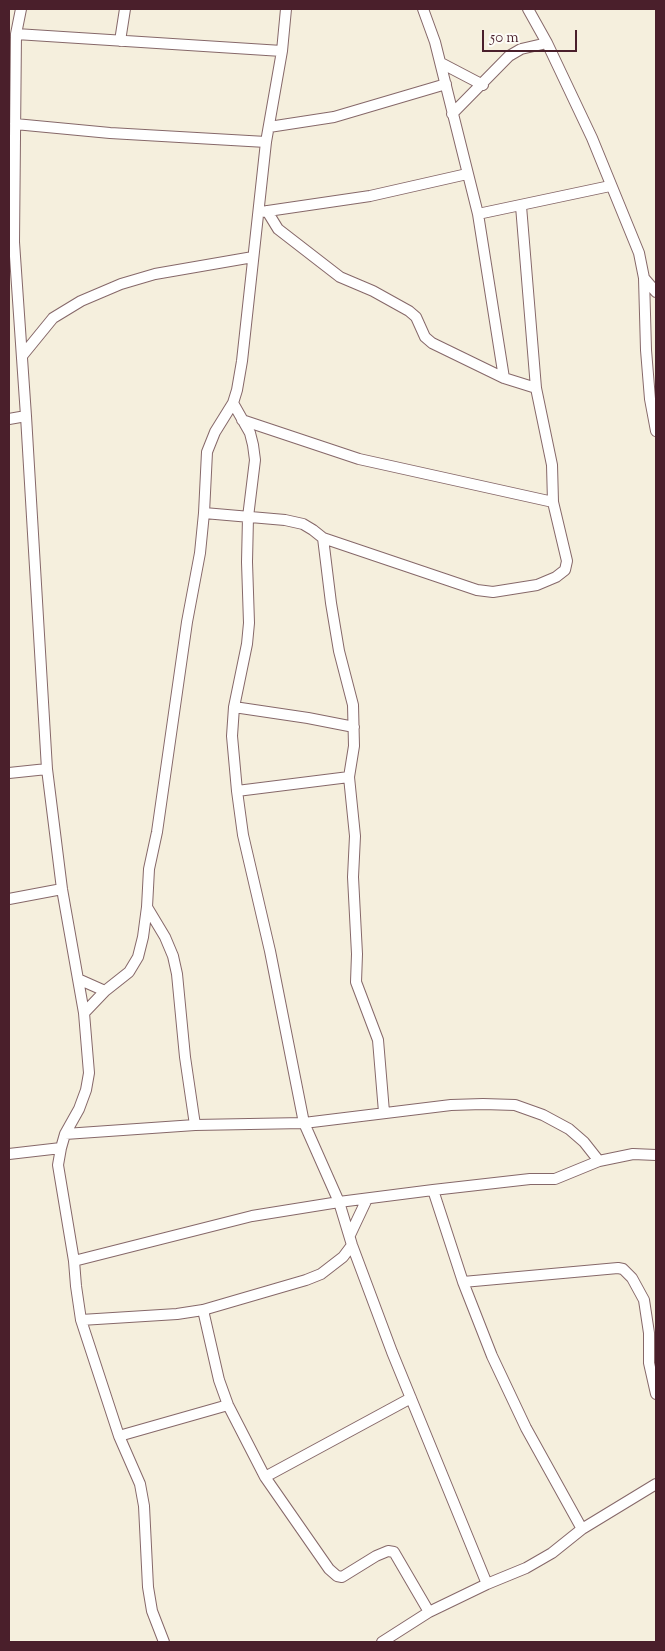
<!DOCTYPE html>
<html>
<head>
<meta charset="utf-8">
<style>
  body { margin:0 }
  #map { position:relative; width:665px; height:1651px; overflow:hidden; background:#f5efdd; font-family:"Sorts Mill Goudy",serif }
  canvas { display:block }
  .frame { position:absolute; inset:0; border:10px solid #4a1f2b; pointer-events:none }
  .scale { position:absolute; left:482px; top:30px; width:95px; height:22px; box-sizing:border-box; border:2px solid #4a1f2b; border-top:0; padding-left:6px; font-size:15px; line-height:18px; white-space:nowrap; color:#4a1f2b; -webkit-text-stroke:4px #fdfcf7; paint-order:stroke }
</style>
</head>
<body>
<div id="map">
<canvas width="665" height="1651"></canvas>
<div class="frame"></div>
<div class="scale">50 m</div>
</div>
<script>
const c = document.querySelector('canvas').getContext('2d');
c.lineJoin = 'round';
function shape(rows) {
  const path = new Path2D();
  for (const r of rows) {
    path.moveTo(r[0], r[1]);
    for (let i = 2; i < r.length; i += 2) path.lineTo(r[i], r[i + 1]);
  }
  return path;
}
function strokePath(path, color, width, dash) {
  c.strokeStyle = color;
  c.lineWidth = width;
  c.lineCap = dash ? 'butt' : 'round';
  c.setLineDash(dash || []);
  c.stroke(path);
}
const street = shape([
  [21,9,16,34,14,242,26,416,47,769,62,889,84,1013,89,1073,86,1090,79,1109,65,1134,61,1148,58,1165,74,1261,76,1286,81,1320,119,1436,140,1484,144,1506,148,1587,152,1611,164,1642],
  [423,9,435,42,478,214,504,378],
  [528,9,547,43,592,138,639,253,644,278,646,350,650,399,656,431],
  [16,34,282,51],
  [120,41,125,9],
  [441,63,483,85],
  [452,114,509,56,521,49,547,43],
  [15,124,110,133,266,142],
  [269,127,334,117,446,84],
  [267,211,278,229,340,277,373,291,409,311,416,317,425,337,432,343,504,378,536,388],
  [261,212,370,196,467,174],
  [478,214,610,186],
  [644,278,656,292],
  [22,356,53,318,81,301,121,284,155,274,253,257],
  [233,403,250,433,253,445,255,460,248,517,247,562,249,623,247,644,234,707,232,736,237,791,243,835,270,951,304,1123,339,1202,352,1245,392,1352,487,1584],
  [9,419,26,416],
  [242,420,359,459,553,502],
  [204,513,285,520,303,524,313,530,323,538,477,590,493,592,537,585,556,577,565,570,567,561,553,502,552,465,536,388,521,206],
  [323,538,331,603,339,651,353,705,354,746,349,777,355,836,353,877,357,954,356,982,378,1040,384,1112],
  [234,707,308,718,354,727],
  [9,773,47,769],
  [237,791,349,777],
  [9,899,62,889],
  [147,907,165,937,173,956,177,974,185,1057,195,1125],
  [78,979,105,991],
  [84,1013,105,991,129,972,138,957,143,937,147,907,149,869,157,832,187,622,200,553,204,513,207,452,215,432,233,403,237,390,242,361,266,142,282,51,286,9],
  [65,1134,195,1125,304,1123,451,1105,483,1104,515,1105,543,1115,569,1129,584,1142,599,1161],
  [9,1154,61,1148],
  [433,1190,463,1282,492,1356,526,1428,582,1529],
  [350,1235,367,1199],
  [74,1261,252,1216,339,1202,433,1190,530,1179,555,1179,599,1161,633,1154,656,1155],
  [463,1282,618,1268,623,1269,632,1278,644,1300,649,1333,649,1363,656,1394],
  [203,1310,219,1380,228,1405,265,1477,329,1569,337,1576,342,1577,376,1556,388,1551,394,1552,429,1612],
  [81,1320,177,1314,203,1310,306,1280,321,1274,343,1257,352,1245],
  [119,1436,228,1405],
  [265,1477,411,1398],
  [382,1642,429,1612,487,1584,526,1568,552,1553,582,1529,656,1484]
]);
strokePath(street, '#866869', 12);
strokePath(street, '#fff', 10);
</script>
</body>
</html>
